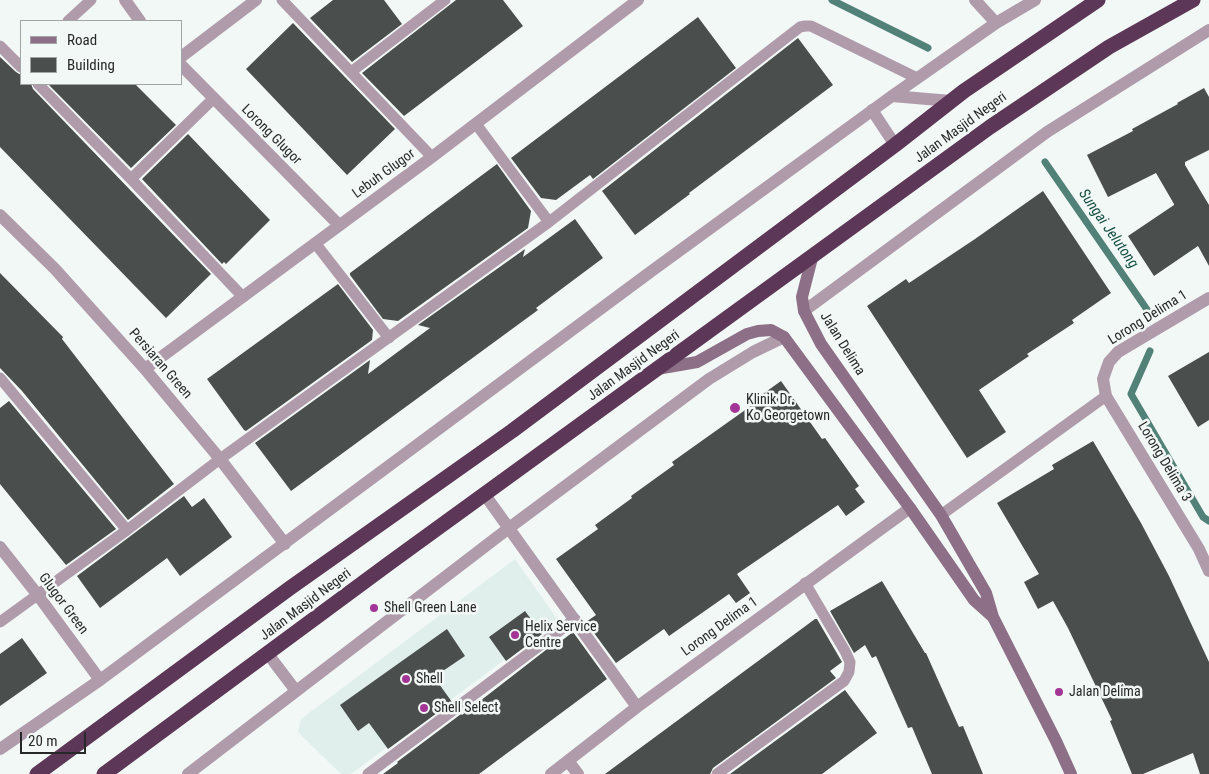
<!DOCTYPE html>
<html>
<head>
<meta charset="utf-8">
<style>
  body { margin:0 }
  #map { position:relative; width:1209px; height:774px; overflow:hidden; background:#f2f8f6; font-family:"Roboto Condensed",sans-serif }
  canvas { display:block }
  .legend { position:absolute; left:20px; top:20px; width:162px; height:65px; box-sizing:border-box; background:#f2f8f6; border:1px solid #a1a5a4; margin:0; padding:6px 9px; list-style:none; font-size:15px; color:#272929 }
  .legend li { display:flex; align-items:center; gap:10px; height:25px }
  .legend b { width:25px; border:1px solid #a1a5a4 }
  .scale { position:absolute; left:20px; top:732px; width:66px; height:22px; box-sizing:border-box; border:2px solid #272929; border-top:0; padding-left:6px; font-size:15px; line-height:18px; white-space:nowrap; color:#272929; -webkit-text-stroke:4px #f2f8f6; paint-order:stroke }
</style>
</head>
<body>
<div id="map">
<canvas width="1209" height="774"></canvas>
<ul class="legend">
<li><b style="height:6px;background:#8d7087"></b>Road</li>
<li><b style="height:14px;background:#4a4f4d"></b>Building</li>
</ul>
<div class="scale">20 m</div>
</div>
<script>
const c = document.querySelector('canvas').getContext('2d');
c.lineJoin = 'round';
function paint(path, color) {
  c.fillStyle = color;
  c.fill(path, 'evenodd');
}
function shape(rows) {
  const path = new Path2D();
  for (const r of rows) {
    path.moveTo(r[0], r[1]);
    for (let i = 2; i < r.length; i += 2) path.lineTo(r[i], r[i + 1]);
  }
  return path;
}
function strokePath(path, color, width, dash) {
  c.strokeStyle = color;
  c.lineWidth = width;
  c.lineCap = dash ? 'butt' : 'round';
  c.setLineDash(dash || []);
  c.stroke(path);
}
function label(font, color, halo, rows, align = 'center') {
  c.font = font + ' "Roboto Condensed",sans-serif';
  c.lineWidth = 5;
  c.setLineDash([]);
  c.textBaseline = 'middle';
  c.strokeStyle = halo;
  c.fillStyle = color;
  for (const [text, x, y, turn = 0] of rows) {
    c.save();
    c.translate(x, y);
    c.rotate((+turn || 0) * Math.PI / 180);
    c.textAlign = isNaN(turn) ? turn : align;
    if (halo) c.strokeText(text, 0, 0);
    c.fillText(text, 0, 0);
    c.restore();
  }
}
paint(shape([
  [515,559,558,620,351,774,341,774,298,732,301,719]
]), '#e0efeb');
strokePath(shape([
  [832,0,928,48],
  [1045,162,1148,311],
  [1150,351,1131,394,1203,517,1209,521]
]), '#528177', 7);
paint(shape([
  [333,0,384,0,402,24,352,62,310,18],
  [456,0,503,0,523,26,404,116,362,73],
  [698,17,736,68,593,179,590,175,556,200,541,198,511,158],
  [293,23,395,129,347,175,246,69],
  [798,38,833,85,689,193,690,194,635,235,602,191],
  [0,57,16,72,21,75,21,84,31,84,33,89,211,274,166,318,0,147],
  [48,84,135,84,176,125,131,168],
  [1204,88,1209,97,1209,150,1185,162,1185,165,1209,205,1209,266,1198,246,1154,276,1128,236,1174,205,1174,204,1156,173,1108,197,1087,155,1133,131,1132,129,1178,104,1177,103],
  [188,134,270,220,226,264,224,262,222,264,142,179],
  [497,164,531,211,528,228,398,321,383,319,350,275,350,273],
  [1043,191,1111,293,1072,320,1074,323,1027,354,1029,356,979,390,1006,432,967,458,867,306,906,279,909,283,975,239],
  [575,219,603,258,536,308,538,310,291,491,255,443,370,360,368,374,430,328,418,325,525,249,523,257],
  [0,273,63,337,62,339,174,484,128,520,22,391,0,368],
  [338,284,373,330,372,340,246,431,244,430,207,379],
  [1209,352,1209,420,1198,427,1168,376],
  [781,381,822,439,825,438,859,486,855,489,865,502,846,516,838,505,737,574,750,593,736,603,729,594,669,636,664,629,616,663,586,622,596,615,556,559,598,529,595,525,632,498,631,496,674,465,672,462,755,403,753,401],
  [9,401,116,529,66,565,0,484,0,408],
  [1093,441,1141,523,1169,576,1209,662,1209,774,1200,774,1193,753,1143,774,1132,774,1110,721,1112,720,1068,628,1053,601,1038,609,1024,582,1039,574,997,503,1054,469,1052,465],
  [184,496,192,507,204,498,232,537,180,576,167,558,100,608,77,576],
  [882,581,925,653,926,653,959,727,963,726,983,774,932,774,912,727,908,728,876,656,872,658,865,645,854,653,830,611],
  [525,611,542,634,506,661,489,637],
  [815,619,817,619,842,662,830,671,836,678,713,768,710,774,605,774],
  [447,629,465,656,434,677,452,702,388,749,369,723,358,731,340,705],
  [573,632,607,679,541,728,479,774,383,774,398,763,397,762,461,714,462,715,551,646,552,648],
  [22,638,47,673,0,706,0,654],
  [845,690,877,733,822,774,730,774]
]), '#4a4f4d');
strokePath(shape([
  [282,0,432,157],
  [68,21,91,0],
  [0,46,21,67],
  [351,72,445,0],
  [38,84,131,179,243,297],
  [476,124,549,222],
  [131,179,214,98],
  [315,243,389,338],
  [0,378,127,530],
  [941,515,1106,396],
  [0,622,127,530,220,459,549,222,800,27,805,26,811,26,917,78],
  [368,774,575,619],
  [717,774,844,681,849,672,850,662,845,651,805,583]
]), '#b09bab', 11);
strokePath(shape([
  [125,0,140,21],
  [975,0,996,23],
  [181,57,256,0],
  [181,65,339,225],
  [892,96,951,101],
  [872,110,895,145],
  [0,215,55,269,145,369,220,459,285,544],
  [1209,298,1118,352,1109,362,1103,379,1106,396,1199,549,1209,571],
  [804,311,1047,132,1209,30],
  [145,369,432,157,638,0],
  [485,495,637,707],
  [0,547,37,594,100,680],
  [268,654,296,691],
  [0,749,100,680,653,270,892,96,996,23,1035,0],
  [568,761,578,774],
  [188,774,509,528,709,379,753,352,784,337],
  [551,774,637,707,910,508]
]), '#b09bab', 12);
strokePath(shape([
  [812,258,802,297,804,311,821,344,941,515,986,593,993,617,1056,741,1071,774],
  [657,369,697,362,747,334,758,331,771,330,784,337,910,508,974,600,993,617]
]), '#8d7087', 12);
strokePath(shape([
  [37,774,290,588,512,431,895,145,964,91,1098,0],
  [104,774,391,562,990,127,1109,47,1193,0]
]), '#5d3757', 15);
for (const [x, y, r, color] of [
  [735,408,6,"#a23595"],
  [374,608,5,"#a23595"],
  [515,635,5,"#a23595"],
  [406,679,5,"#a23595"],
  [1059,692,5,"#a23595"],
  [424,708,5,"#a23595"]
]) {
  const dot = new Path2D();
  dot.arc(x, y, r, 0, 2 * Math.PI);
  c.fillStyle = color;
  c.fill(dot);
  strokePath(dot, '#f2f8f6', 2);
}
label('14px', '#272929', '#f2f8f6', [
  ["Jalan Masjid Negeri",961,128,-36],
  ["Lorong Glugor",271,135,45],
  ["Lebuh Glugor",384,174,-36],
  ["Lorong Delima 1",1148,318,-32],
  ["Jalan Delima",842,344,58],
  ["Persiaran Green",160,364,49],
  ["Jalan Masjid Negeri",634,366,-36],
  ["Lorong Delima 3",1164,462,59],
  ["Glugor Green",63,604,53],
  ["Jalan Masjid Negeri",306,605,-37],
  ["Lorong Delima 1",720,627,-36]
]);
label('14px', '#272929', '#f2f8f6', [
  ["Klinik Dr.",746,400],
  ["Ko Georgetown",746,416],
  ["Shell Green Lane",384,608],
  ["Helix Service",525,627],
  ["Centre",525,643],
  ["Shell",416,679],
  ["Jalan Delima",1069,692],
  ["Shell Select",434,708]
], 'left');
label('italic 15px', '#144e43', '#f2f8f6', [
  ["Sungai Jelutong",1108,229,55]
]);
</script>
</body>
</html>
